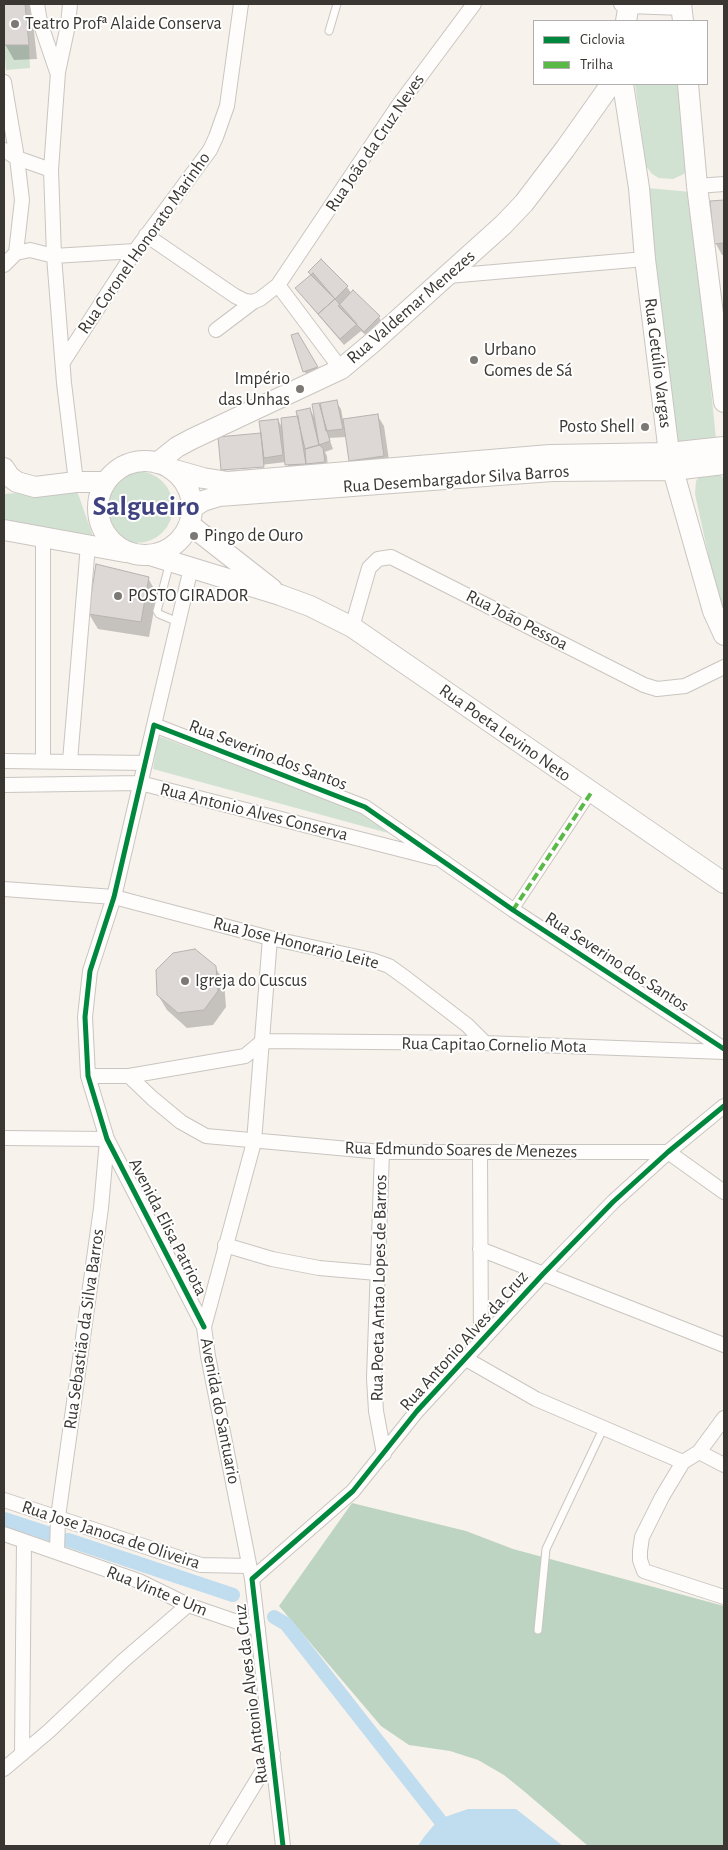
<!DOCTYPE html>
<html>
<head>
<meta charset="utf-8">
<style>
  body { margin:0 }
  #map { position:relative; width:728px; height:1850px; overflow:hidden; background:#f7f2eb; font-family:"Alegreya Sans",sans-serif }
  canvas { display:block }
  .frame { position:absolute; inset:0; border:5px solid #3a3732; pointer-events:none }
  .legend { position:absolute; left:533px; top:20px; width:175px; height:65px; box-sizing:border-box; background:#fff; border:1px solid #b0afad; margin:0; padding:6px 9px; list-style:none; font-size:15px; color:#3a3732 }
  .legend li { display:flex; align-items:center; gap:10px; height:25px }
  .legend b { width:25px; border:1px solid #b0afad }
</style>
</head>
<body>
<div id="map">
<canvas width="728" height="1850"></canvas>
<div class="frame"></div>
<ul class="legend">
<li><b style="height:6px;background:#00873e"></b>Ciclovia</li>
<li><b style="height:6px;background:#58b947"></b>Trilha</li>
</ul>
</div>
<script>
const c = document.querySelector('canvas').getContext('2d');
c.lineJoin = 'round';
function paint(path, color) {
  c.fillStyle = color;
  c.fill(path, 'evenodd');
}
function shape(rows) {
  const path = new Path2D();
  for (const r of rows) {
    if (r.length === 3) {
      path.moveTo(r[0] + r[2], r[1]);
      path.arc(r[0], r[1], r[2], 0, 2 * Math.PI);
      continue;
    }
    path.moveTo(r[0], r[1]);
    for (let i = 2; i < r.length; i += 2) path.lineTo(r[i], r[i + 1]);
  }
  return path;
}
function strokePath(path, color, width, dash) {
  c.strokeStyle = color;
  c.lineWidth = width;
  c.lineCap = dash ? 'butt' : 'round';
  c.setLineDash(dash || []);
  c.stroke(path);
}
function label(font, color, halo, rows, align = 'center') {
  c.font = font + ' "Alegreya Sans",sans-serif';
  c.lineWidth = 4;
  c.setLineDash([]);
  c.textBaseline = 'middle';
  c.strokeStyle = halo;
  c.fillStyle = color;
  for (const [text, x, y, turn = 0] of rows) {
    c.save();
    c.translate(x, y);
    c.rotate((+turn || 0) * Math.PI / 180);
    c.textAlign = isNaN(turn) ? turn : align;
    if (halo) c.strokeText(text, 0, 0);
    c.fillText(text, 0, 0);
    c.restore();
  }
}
paint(shape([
  [4,45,29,45,30,68,6,70],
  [635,84,683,84,689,165,684,174,673,179,659,178,652,174,646,166],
  [647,188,691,192,716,439,672,443],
  [137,507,36],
  [703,472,716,472,724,478,724,610,722,610,718,600,695,494,696,481],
  [76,488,94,539,4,522,4,494],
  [158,736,364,813,388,833,153,769]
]), '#d1e2d3');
paint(shape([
  [352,1503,466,1531,513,1549,724,1606,724,1846,588,1846,525,1792,504,1775,478,1760,450,1751,409,1745,381,1726,279,1606]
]), '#bdd4c3');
paint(shape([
  [468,1809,516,1809,563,1846,418,1846,424,1837,439,1819]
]), '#c0dcef');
paint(shape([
  [4,4,31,4,37,59,14,60,5,44],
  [724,201,724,255,722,255,716,244,712,202],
  [321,260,347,287,352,294,379,317,383,324,369,338,361,331,344,345,301,295,297,288,311,275],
  [298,335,321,375,309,378,304,371],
  [336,402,341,409,343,420,377,415,384,426,390,467,357,472,350,461,346,437,329,438,333,449,325,452,327,456,328,469,293,476,286,462,226,469,226,471,269,468,270,478,229,481,222,470,219,438,262,434,278,420,283,429,310,409,315,419,313,405],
  [148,578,157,594,149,637,98,629,89,614],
  [215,967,224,982,226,1007,213,1025,187,1028,167,1010,158,995]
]), '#0003');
strokePath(shape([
  [4,1519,53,1535],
  [68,1540,233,1595],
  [274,1617,286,1624,439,1819]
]), '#c0dcef', 14);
const building = shape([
  [4,4,25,4,29,45,4,45,4,4],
  [724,200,724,243,714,244,710,201,724,200],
  [321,259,348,286,335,299,308,272,321,259],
  [313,273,335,299,318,314,295,288,313,273],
  [353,290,380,316,364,332,338,306,353,290],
  [335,299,357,324,340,339,318,314,335,299],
  [298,333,318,367,303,372,291,335,298,333],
  [337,400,343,429,326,431,320,403,337,400],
  [319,403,330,441,319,445,312,404,319,403],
  [310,408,319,445,305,449,296,411,310,408],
  [378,414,384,456,349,461,343,419,378,414],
  [298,416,306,464,285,465,281,418,298,416],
  [278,419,283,455,264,458,259,421,278,419],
  [261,433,264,467,221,470,218,437,261,433],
  [319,445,323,448,325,462,306,464,305,449,319,445],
  [96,564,149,577,141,622,88,614,96,564],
  [195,949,216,966,218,991,204,1010,178,1013,157,995,156,970,173,953,195,949]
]);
paint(building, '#ddd8d6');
strokePath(building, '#b6b2b0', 1);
const service = shape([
  [329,31,337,4],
  [170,562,157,611,159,614,178,622],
  [538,1630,546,1549,603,1429]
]);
const pedestrian = shape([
  [513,910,591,793]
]);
const minor = shape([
  [37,4,40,22,57,72],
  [70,4,68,25,58,72,51,170,54,256,64,383,76,482],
  [621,4,628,6,682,8],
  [4,82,17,158,22,200,16,253],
  [4,150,17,158,51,170],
  [697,186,724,184],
  [146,235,235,296,245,301,253,302,260,299,278,285,398,106,474,4],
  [4,265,16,253,30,250,54,256,135,251],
  [448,276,645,259],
  [278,285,341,369],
  [216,330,253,302],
  [63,362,135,251,210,150,216,137,227,106,241,4],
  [43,536,43,761],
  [352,627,369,568,378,559,391,557,644,685,657,689,685,686,724,667],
  [154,725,191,568],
  [4,761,145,763],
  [70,761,88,545],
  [4,785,140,783,434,858],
  [4,889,114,897,270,938,372,960,389,966,407,979,467,1025,485,1043],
  [88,1076,129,1076,245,1056,263,1041,485,1043,724,1052],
  [129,1076,152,1098,181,1122,206,1136,382,1152,668,1152],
  [4,1138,107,1139],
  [382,1152,374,1378,376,1411,384,1454],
  [668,1152,724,1192],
  [480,1153,481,1342],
  [225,1245,272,1259,319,1268,377,1273],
  [480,1249,724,1345],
  [204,1327,107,1139,88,1076,85,1017,90,971,114,897,154,725,365,807,513,910,724,1049],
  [466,1359,536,1399,683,1462],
  [724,1418,699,1452,683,1462,662,1497,642,1537,640,1551,640,1560,644,1571,724,1597],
  [699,1452,724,1465],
  [4,1500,201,1565,249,1566],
  [4,1534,139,1581,188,1605,258,1629],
  [57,1552,58,1517,101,1208,107,1140],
  [252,1579,208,1356,204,1327,254,1142,270,938],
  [22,1754,24,1541],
  [4,1769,49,1731,124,1660,188,1605],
  [217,1846,273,1754],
  [283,1846,252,1579,353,1491,417,1411,543,1274,613,1202,668,1152,724,1106]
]);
const secondary = shape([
  [681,4,683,21],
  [626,21,629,4],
  [623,84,639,188,645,259,669,453,673,470,713,611,724,635],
  [688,84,697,186,724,402],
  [145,508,47],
  [157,463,177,447,192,439,341,369,372,343,503,225,524,203,565,149,611,84],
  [4,468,10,477,17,482,35,487,76,482,105,482],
  [171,469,203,478,228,482,550,455,669,453,724,447],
  [192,508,203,501,219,496,552,471,673,470,724,464],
  [189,524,272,589],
  [4,530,125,552],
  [153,556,280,595,310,606,352,627,724,883]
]);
strokePath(service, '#c9c5c0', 9);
strokePath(pedestrian, '#c9c5c0', 12);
strokePath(minor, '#c9c5c0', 16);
strokePath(secondary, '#c9c5c0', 22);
strokePath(service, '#fefdfc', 7);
strokePath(pedestrian, '#fefdfc', 10);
strokePath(minor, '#fefdfc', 14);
strokePath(secondary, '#fefdfc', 20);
strokePath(shape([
  [513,910,591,793]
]), '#58b947', 4, [8, 4]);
strokePath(shape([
  [204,1327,107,1139,88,1076,85,1017,90,971,114,897,154,725,365,807,513,910,724,1049],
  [283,1846,252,1579,353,1491,417,1411,543,1274,613,1202,668,1152,724,1106]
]), '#00873e', 5);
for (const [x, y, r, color] of [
  [15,24,5,"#7c7873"],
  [474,360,5,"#7c7873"],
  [300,389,5,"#7c7873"],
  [645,427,5,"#7c7873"],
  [194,536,5,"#7c7873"],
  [118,596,5,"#7c7873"],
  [185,981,5,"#7c7873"]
]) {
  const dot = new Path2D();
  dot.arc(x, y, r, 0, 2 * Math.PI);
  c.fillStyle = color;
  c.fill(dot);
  strokePath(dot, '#fff', 2);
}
label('18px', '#3a3732', '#fff', [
  ["Teatro Profª Alaide Conserva",25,24],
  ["Urbano",484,350],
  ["Gomes de Sá",484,371],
  ["Império",290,379,"right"],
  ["das Unhas",290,400,"right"],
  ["Posto Shell",635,427,"right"],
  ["Pingo de Ouro",204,536],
  ["POSTO GIRADOR",128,596],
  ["Igreja do Cuscus",195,981]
], 'left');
label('18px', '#3a3732', '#fff', [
  ["Rua João da Cruz Neves",375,143,-56],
  ["Rua Coronel Honorato Marinho",144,243,-55],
  ["Rua Valdemar Menezes",411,307,-41],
  ["Rua Getúlio Vargas",658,363,83],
  ["Rua Desembargador Silva Barros",456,479,-4],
  ["Rua João Pessoa",517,620,27],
  ["Rua Poeta Levino Neto",505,733,35],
  ["Rua Severino dos Santos",268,755,21],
  ["Rua Antonio Alves Conserva",254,812,14],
  ["Rua Jose Honorario Leite",296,943,14],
  ["Rua Severino dos Santos",617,962,33],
  ["Rua Capitao Cornelio Mota",494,1045,1],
  ["Rua Edmundo Soares de Menezes",461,1150,1],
  ["Avenida Elisa Patriota",168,1227,63],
  ["Rua Poeta Antao Lopes de Barros",379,1288,-89],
  ["Rua Sebastião da Silva Barros",84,1329,-82],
  ["Rua Antonio Alves da Cruz",464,1341,-48],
  ["Avenida do Santuario",220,1411,79],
  ["Rua Jose Janoca de Oliveira",111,1535,18],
  ["Rua Vinte e Um",157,1591,22],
  ["Rua Antonio Alves da Cruz",251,1694,-97]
]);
label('bold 28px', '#404380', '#fff', [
  ["Salgueiro",146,507]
]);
</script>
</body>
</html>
